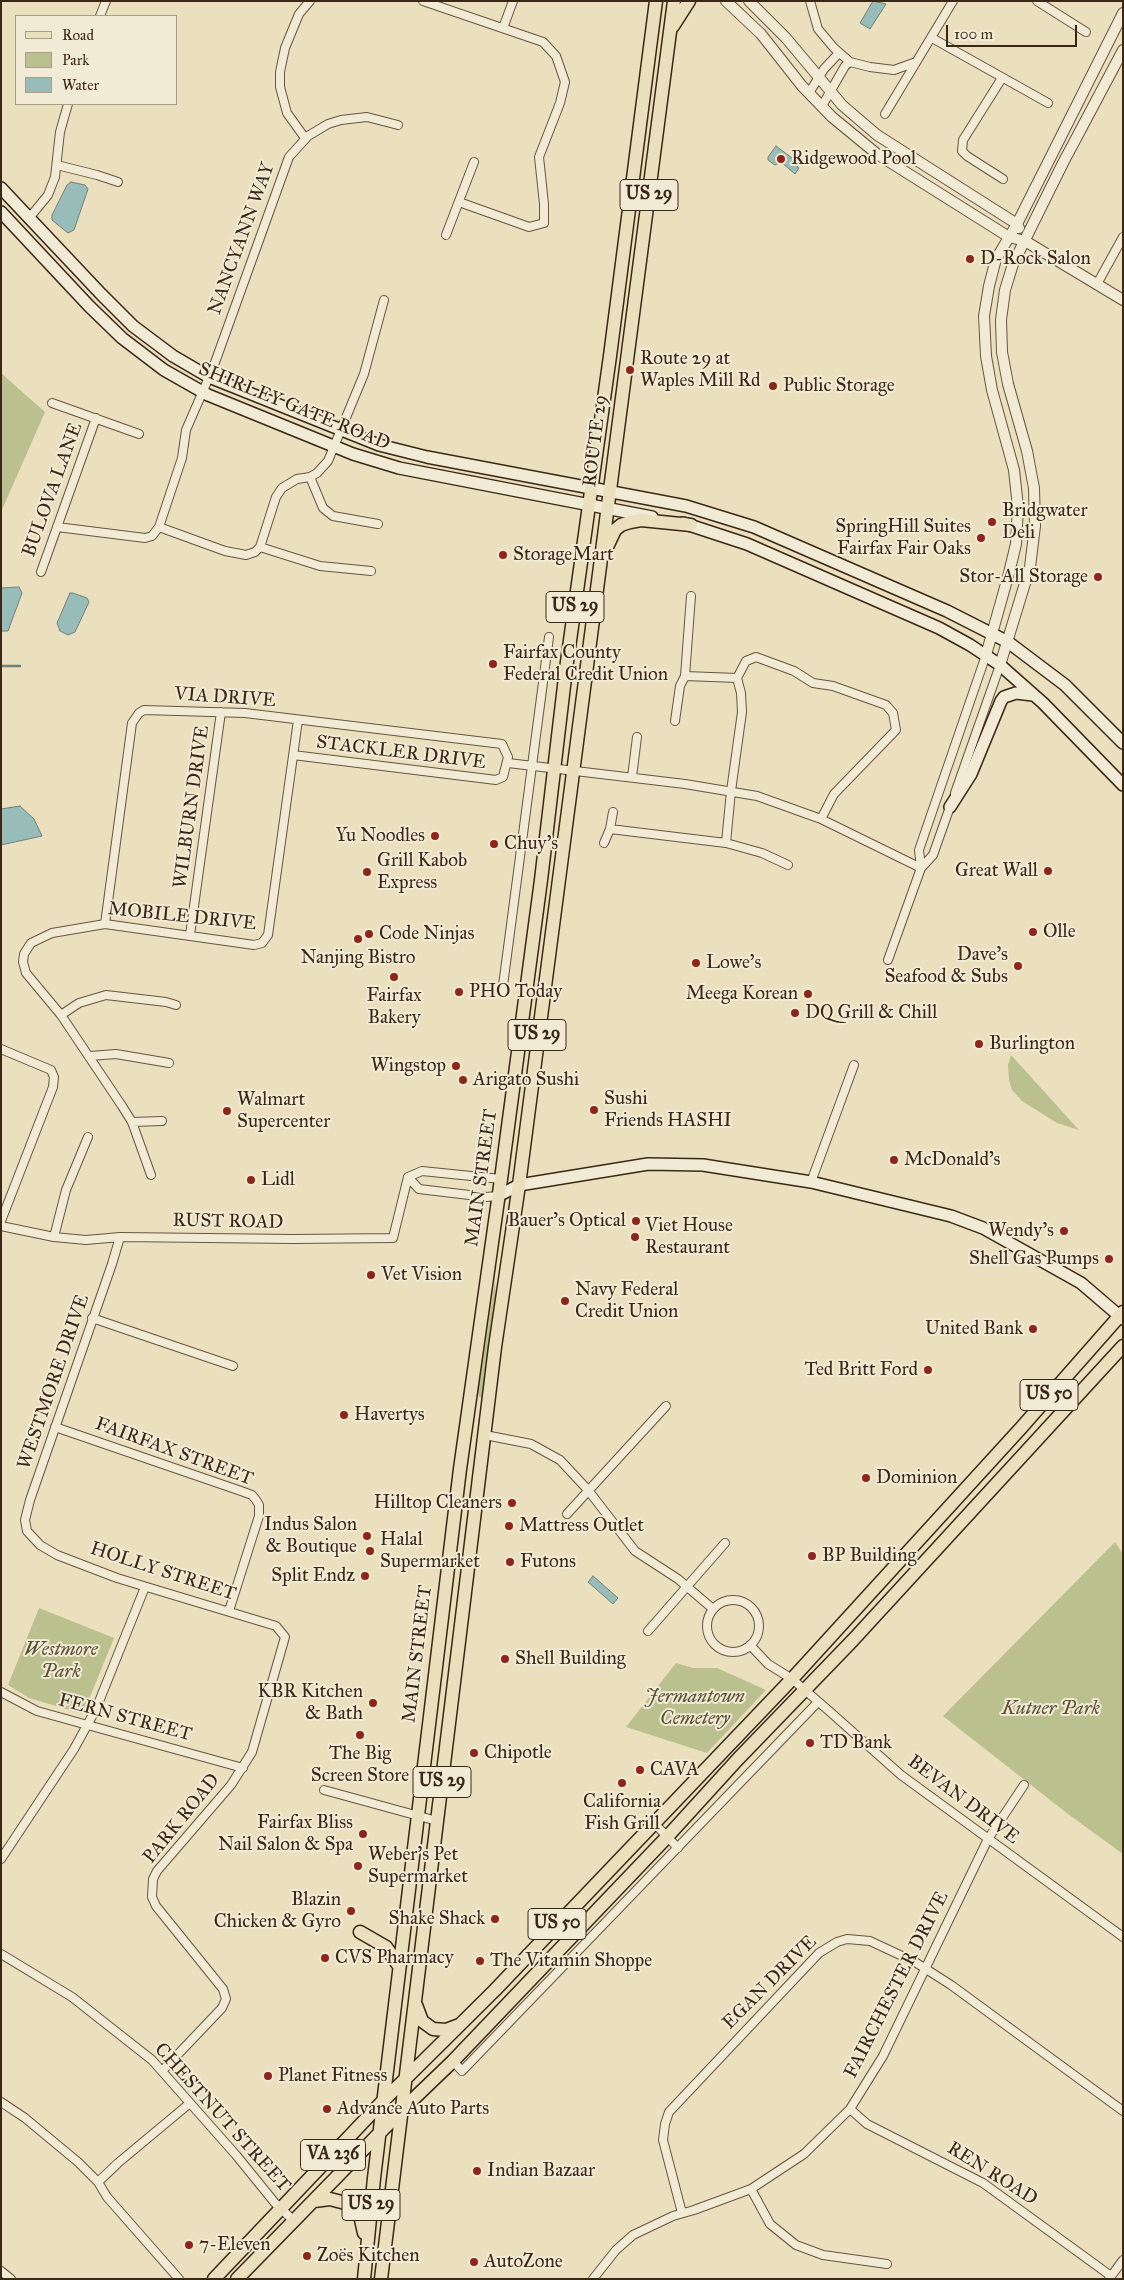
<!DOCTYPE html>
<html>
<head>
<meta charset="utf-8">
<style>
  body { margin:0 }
  #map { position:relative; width:1124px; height:2280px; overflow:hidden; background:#eae0be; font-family:"IM FELL Great Primer",serif }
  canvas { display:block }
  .frame { position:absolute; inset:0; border:2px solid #3b2716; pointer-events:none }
  .legend { position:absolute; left:15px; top:15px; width:162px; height:90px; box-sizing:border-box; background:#f1ebd5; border:1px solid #a89d89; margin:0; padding:6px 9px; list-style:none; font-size:15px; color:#3b2716 }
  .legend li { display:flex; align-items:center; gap:10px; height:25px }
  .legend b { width:25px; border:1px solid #a89d89 }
  .scale { position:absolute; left:946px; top:25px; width:131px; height:22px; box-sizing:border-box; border:2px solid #3b2716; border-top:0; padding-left:6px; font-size:15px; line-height:18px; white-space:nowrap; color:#3b2716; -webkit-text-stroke:4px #f1ebd5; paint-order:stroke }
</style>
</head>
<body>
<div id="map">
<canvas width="1124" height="2280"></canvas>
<div class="frame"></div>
<ul class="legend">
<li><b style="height:6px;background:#eae0be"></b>Road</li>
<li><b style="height:14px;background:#bbc18e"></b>Park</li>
<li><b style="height:14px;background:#98bcb7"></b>Water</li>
</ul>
<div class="scale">100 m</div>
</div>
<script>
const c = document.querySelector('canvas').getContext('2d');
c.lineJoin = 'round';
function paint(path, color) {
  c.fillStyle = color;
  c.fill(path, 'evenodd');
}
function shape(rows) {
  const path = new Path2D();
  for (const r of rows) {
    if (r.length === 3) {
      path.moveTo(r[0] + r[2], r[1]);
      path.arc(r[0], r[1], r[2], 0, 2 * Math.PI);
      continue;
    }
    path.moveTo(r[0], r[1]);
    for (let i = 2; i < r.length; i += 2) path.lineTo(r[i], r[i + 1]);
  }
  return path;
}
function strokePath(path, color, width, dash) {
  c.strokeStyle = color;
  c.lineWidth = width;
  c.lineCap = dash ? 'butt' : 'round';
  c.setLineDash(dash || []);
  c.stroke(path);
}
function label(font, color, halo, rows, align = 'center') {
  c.font = font + ' "IM FELL Great Primer",serif';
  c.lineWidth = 4;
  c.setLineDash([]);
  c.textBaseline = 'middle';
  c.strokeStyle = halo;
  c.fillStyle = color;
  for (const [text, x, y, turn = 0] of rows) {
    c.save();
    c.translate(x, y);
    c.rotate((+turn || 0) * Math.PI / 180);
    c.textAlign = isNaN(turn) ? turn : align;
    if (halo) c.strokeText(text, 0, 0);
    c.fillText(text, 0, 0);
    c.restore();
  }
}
paint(shape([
  [1,373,45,412,1,512],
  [1011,1055,1079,1130,1057,1123,1022,1101,1012,1090,1009,1080,1008,1065],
  [495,1280,496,1300,482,1398,479,1397,478,1393],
  [1115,1542,1123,1554,1123,1854,1068,1814,943,1716],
  [39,1608,114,1638,83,1714,29,1698,8,1685],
  [676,1663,693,1668,717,1668,766,1690,707,1753,626,1727]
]), '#bbc18e');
const water = shape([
  [873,1,886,4,870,29,860,23,873,1],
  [776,146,800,164,797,167,799,168,795,174,781,162,775,165,768,160,768,157,776,146],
  [71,182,85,185,88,189,74,230,68,233,52,220,52,215,67,185,71,182],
  [19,587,22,593,8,631,1,631,1,588,19,587],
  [70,593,73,593,87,598,89,602,75,632,68,635,60,631,57,623,70,593],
  [20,806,34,819,42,836,1,845,1,809,20,806],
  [593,1576,618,1598,613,1604,588,1582,593,1576]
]);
paint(water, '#98bcb7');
strokePath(water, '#738077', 1);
strokePath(shape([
  [1,666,20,666]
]), '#738077', 2.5);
const minor = shape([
  [423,1,543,42,556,56,565,82,560,103,539,157,544,204,544,223,529,227,459,202],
  [810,1,818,29,834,48,850,62,870,67,894,70,916,62],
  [1037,1,1086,32],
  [100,16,106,1],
  [503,28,513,1],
  [932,38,1048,103],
  [1002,78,963,140,962,151,967,156,1003,179],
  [809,93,824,69,839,53],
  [822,106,845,66,850,62],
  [885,114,953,1],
  [305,138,287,113,280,87,280,72,285,48,299,14,310,1],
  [57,165,97,175,118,182],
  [30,217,48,195,55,177,60,132,68,104],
  [446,235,474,162],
  [1097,284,1123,237],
  [52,403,139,434],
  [310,477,323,508,333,516,378,524],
  [57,527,145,538,152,536,159,527,182,458,186,430,213,368,289,157,308,136,328,124,341,120,367,117,398,125],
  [159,527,225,551,246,555,255,552,260,547,276,497,282,488,297,479,310,477,317,473,328,461,364,374,384,300],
  [260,547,320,566,371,571],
  [41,572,96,418],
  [685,676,691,596],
  [675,721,680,686,685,676,737,678],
  [508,763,685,784,757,796,821,819,921,868],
  [632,777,637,737],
  [955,793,1000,665],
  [610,829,726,843,762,853,788,865],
  [604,843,610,829,613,812],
  [726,843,731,791,742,712,741,693,737,678,746,661,756,657,794,671,813,683,833,686,886,705,893,713,896,730,834,794,821,819],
  [921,868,919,850,986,655],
  [105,924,132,723,139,713,144,710,245,713,502,744,508,757,503,777,496,780,293,755],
  [190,935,221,712],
  [888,960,921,868,933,855,951,804],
  [502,993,549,637],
  [61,1015,79,1003,106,995,166,1002,176,1005],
  [1,1049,51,1070,54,1077,53,1087,1,1221],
  [90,1056,116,1054,169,1063],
  [132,1122,162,1121],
  [151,1175,132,1122,122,1106,61,1015,26,973,23,962,24,954,31,943,52,933,105,924,254,945,262,943,268,935,298,720],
  [811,1182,854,1065],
  [498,1196,486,1197,419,1189,408,1177,422,1171,501,1179],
  [1,1226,54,1237,86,1240,120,1237,293,1239,393,1238,408,1177],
  [54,1237,66,1190,88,1137],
  [120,1237,112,1264,30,1500,25,1520,27,1531,40,1545,57,1555,117,1578,276,1626,285,1637,252,1752,231,1785,157,1871,153,1879,152,1897,156,1906,223,1989,226,1999,222,2008,163,2070],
  [92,1318,233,1366],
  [55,1427,241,1491,252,1495,256,1500,259,1505,259,1516,229,1611],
  [485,1435,531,1444,560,1460,588,1490,635,1551,678,1579,713,1609],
  [567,1514,666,1406],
  [733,1626,26],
  [648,1631,725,1543],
  [750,1645,768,1664,792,1679,828,1710,901,1775,1123,1937],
  [1,1692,37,1711,243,1768],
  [324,1790,437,1821],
  [654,1823,678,1848],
  [1,1859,74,1749,96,1709,145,1587],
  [1,1954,72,1997,152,2060,236,2155,275,2203,294,2221],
  [453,2061,462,2071,818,1702],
  [1,2102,25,2118,78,2162,98,2182,107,2197,179,2279],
  [850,2109,867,2124,983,2183,1111,2276],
  [98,2182,118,2163,190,2103],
  [751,2189,770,2224,796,2245,823,2255,887,2264],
  [682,2213,663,2140,665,2124,669,2112,819,1953,837,1942,847,1939,870,1941,915,1962,951,1985,1123,2111],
  [1,2271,11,2279],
  [593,2279,616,2250,633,2235,673,2216,694,2210,751,2189,804,2154,850,2109,883,2056,988,1839,1024,1785],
  [1109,2279,1123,2260]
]);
const tertiary = shape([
  [726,1,761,34,802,86,832,117,877,154,1009,237,1025,241,1123,300],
  [749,1,786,38,842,105,877,135,1017,224,1019,228],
  [986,655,1009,573,1016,544,1018,507,1014,470,992,390,986,356,984,316,989,286,996,259,1017,224,1123,13],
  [1000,665,1030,567,1035,526,1034,488,1027,451,1008,384,1002,352,1001,320,1005,290,1013,264,1063,163,1123,50]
]);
const secondary = shape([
  [1,188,101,294,133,326,173,356,209,377,379,445,427,457,686,506,754,527,947,611,1008,642,1065,685,1123,743],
  [1,212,89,306,122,338,164,370,208,395,353,454,399,468,652,517],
  [683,523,747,544,939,628,970,645,1000,665,1043,703,1123,785],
  [950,807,971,774,1001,701,1004,697,1016,693,1033,695],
  [498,1196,519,1185,648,1164,703,1165,811,1182,951,1216,983,1228,1081,1283,1123,1319]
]);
const primary = shape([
  [673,26,689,1],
  [606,549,615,530,621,525,630,522,641,520,691,525],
  [360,1932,386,1947,399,1966],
  [416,2005,422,2021,433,2029,446,2030,459,2025],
  [314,2201,330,2199,349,2204,360,2215,364,2233],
  [214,2279,384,2100,495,1990,792,1679,1021,1428,1123,1312],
  [237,2279,403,2109,453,2061,667,1837,738,1759,853,1640,1123,1346],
  [364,2279,374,2178,460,1469,501,1179,541,880,566,669,610,356,656,1],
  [381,2279,495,1347,519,1185,674,1]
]);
strokePath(minor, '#675540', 10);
strokePath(tertiary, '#675540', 12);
strokePath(secondary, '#3b2716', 14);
strokePath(primary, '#3b2716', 15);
strokePath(minor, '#f1ebd5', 8);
strokePath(tertiary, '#f1ebd5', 10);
strokePath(secondary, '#f1ebd5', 11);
strokePath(primary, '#eae0be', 12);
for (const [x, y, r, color] of [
  [781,159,5,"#8f2418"],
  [970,259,5,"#8f2418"],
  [630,370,5,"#8f2418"],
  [773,386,5,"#8f2418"],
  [992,522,5,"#8f2418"],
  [981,538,5,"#8f2418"],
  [503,555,5,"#8f2418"],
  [1098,577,5,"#8f2418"],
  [493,664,5,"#8f2418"],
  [435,836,5,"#8f2418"],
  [494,844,5,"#8f2418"],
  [1048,871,5,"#8f2418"],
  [367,872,5,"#8f2418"],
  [1033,932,5,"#8f2418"],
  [369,934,5,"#8f2418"],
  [358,939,5,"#8f2418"],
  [696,963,5,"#8f2418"],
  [1018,966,5,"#8f2418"],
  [394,977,5,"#8f2418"],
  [459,992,5,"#8f2418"],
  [808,994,5,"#8f2418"],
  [795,1013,5,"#8f2418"],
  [979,1044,5,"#8f2418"],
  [456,1066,5,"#8f2418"],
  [463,1080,5,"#8f2418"],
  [594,1110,5,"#8f2418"],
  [227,1111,5,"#8f2418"],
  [894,1160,5,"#8f2418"],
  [251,1180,5,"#8f2418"],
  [636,1221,5,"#8f2418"],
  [1064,1231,5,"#8f2418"],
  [635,1237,5,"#8f2418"],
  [1109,1259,5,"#8f2418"],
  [371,1275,5,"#8f2418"],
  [565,1301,5,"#8f2418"],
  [1033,1329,5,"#8f2418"],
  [928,1370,5,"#8f2418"],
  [344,1415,5,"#8f2418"],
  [866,1478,5,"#8f2418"],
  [512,1503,5,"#8f2418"],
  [509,1526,5,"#8f2418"],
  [367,1536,5,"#8f2418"],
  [370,1551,5,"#8f2418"],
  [812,1556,5,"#8f2418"],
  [510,1562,5,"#8f2418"],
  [365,1576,5,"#8f2418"],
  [505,1659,5,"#8f2418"],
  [373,1703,5,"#8f2418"],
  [360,1735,5,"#8f2418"],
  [810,1743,5,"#8f2418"],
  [474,1753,5,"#8f2418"],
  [640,1770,5,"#8f2418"],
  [622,1783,5,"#8f2418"],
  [363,1834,5,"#8f2418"],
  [358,1866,5,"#8f2418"],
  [351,1911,5,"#8f2418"],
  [495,1919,5,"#8f2418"],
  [325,1958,5,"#8f2418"],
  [480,1961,5,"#8f2418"],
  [268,2076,5,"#8f2418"],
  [327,2109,5,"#8f2418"],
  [477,2171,5,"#8f2418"],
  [189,2245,5,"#8f2418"],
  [307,2256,5,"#8f2418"],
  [474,2262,5,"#8f2418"]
]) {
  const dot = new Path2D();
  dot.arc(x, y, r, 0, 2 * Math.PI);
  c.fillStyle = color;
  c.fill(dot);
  strokePath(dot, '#f1ebd5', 2);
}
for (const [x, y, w] of [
  [649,195,58],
  [575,607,58],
  [537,1035,58],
  [1049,1395,58],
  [442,1782,58],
  [557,1924,58],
  [333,2155,65],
  [371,2205,58]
]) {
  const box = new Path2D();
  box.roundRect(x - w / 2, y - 15.5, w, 31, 4);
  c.fillStyle = '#f1ebd5';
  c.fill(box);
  strokePath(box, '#3b2716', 1);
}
label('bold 18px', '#3b2716', null, [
  ["US 29",649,195],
  ["US 29",575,607],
  ["US 29",537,1035],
  ["US 50",1049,1395],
  ["US 29",442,1782],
  ["US 50",557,1924],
  ["VA 236",333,2155],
  ["US 29",371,2205]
]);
label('19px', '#3b2716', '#f1ebd5', [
  ["Ridgewood Pool",791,159],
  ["D-Rock Salon",980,259],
  ["Route 29 at",640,359],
  ["Waples Mill Rd",640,381],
  ["Public Storage",783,386],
  ["Bridgwater",1002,511],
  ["Deli",1002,533],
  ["SpringHill Suites",971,527,"right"],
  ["Fairfax Fair Oaks",971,549,"right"],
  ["StorageMart",513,555],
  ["Stor-All Storage",1088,577,"right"],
  ["Fairfax County",503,653],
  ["Federal Credit Union",503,675],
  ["Yu Noodles",425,836,"right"],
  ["Chuy's",504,844],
  ["Grill Kabob",377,861],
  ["Express",377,883],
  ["Great Wall",1038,871,"right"],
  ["Olle",1043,932],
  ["Code Ninjas",379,934],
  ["Dave's",1008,955,"right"],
  ["Seafood & Subs",1008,977,"right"],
  ["Nanjing Bistro",358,958,"center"],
  ["Lowe's",706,963],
  ["PHO Today",469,992],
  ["Meega Korean",798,994,"right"],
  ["Fairfax",394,996,"center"],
  ["Bakery",394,1018,"center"],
  ["DQ Grill & Chill",805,1013],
  ["Burlington",989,1044],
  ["Wingstop",446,1066,"right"],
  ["Arigato Sushi",473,1080],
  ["Sushi",604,1099],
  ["Friends HASHI",604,1121],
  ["Walmart",237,1100],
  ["Supercenter",237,1122],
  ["McDonald's",904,1160],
  ["Lidl",261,1180],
  ["Bauer's Optical",626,1221,"right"],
  ["Viet House",645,1226],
  ["Restaurant",645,1248],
  ["Wendy's",1054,1231,"right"],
  ["Shell Gas Pumps",1099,1259,"right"],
  ["Vet Vision",381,1275],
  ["Navy Federal",575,1290],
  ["Credit Union",575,1312],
  ["United Bank",1023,1329,"right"],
  ["Ted Britt Ford",918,1370,"right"],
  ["Havertys",354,1415],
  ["Dominion",876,1478],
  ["Hilltop Cleaners",502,1503,"right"],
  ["Indus Salon",357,1525,"right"],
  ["& Boutique",357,1547,"right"],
  ["Mattress Outlet",519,1526],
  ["Halal",380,1540],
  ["Supermarket",380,1562],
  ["BP Building",822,1556],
  ["Futons",520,1562],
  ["Split Endz",355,1576,"right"],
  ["Shell Building",515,1659],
  ["KBR Kitchen",363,1692,"right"],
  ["& Bath",363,1714,"right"],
  ["TD Bank",820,1743],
  ["Chipotle",484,1753],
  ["The Big",360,1754,"center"],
  ["Screen Store",360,1776,"center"],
  ["CAVA",650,1770],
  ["California",622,1802,"center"],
  ["Fish Grill",622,1824,"center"],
  ["Fairfax Bliss",353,1823,"right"],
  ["Nail Salon & Spa",353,1845,"right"],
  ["Weber's Pet",368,1855],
  ["Supermarket",368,1877],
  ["Blazin",341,1900,"right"],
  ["Chicken & Gyro",341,1922,"right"],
  ["Shake Shack",485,1919,"right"],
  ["CVS Pharmacy",335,1958],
  ["The Vitamin Shoppe",490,1961],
  ["Planet Fitness",278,2076],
  ["Advance Auto Parts",337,2109],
  ["Indian Bazaar",487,2171],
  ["7-Eleven",199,2245],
  ["Zoës Kitchen",317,2256],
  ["AutoZone",484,2262]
], 'left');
label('19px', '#3b2716', '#f1ebd5', [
  ["NANCYANN WAY",242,239,-70],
  ["SHIRLEY GATE ROAD",294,407,22],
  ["ROUTE 29",596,441,-83],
  ["BULOVA LANE",53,490,-70],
  ["VIA DRIVE",225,698,4],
  ["STACKLER DRIVE",401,753,7],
  ["WILBURN DRIVE",192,807,-82],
  ["MOBILE DRIVE",182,917,6],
  ["MAIN STREET",482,1178,-82],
  ["RUST ROAD",228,1222,1],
  ["WESTMORE DRIVE",54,1382,-71],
  ["FAIRFAX STREET",174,1452,20],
  ["HOLLY STREET",163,1572,18],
  ["MAIN STREET",418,1654,-83],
  ["FERN STREET",125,1718,15],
  ["BEVAN DRIVE",963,1800,37],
  ["PARK ROAD",182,1819,-51],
  ["EGAN DRIVE",770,1983,-45],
  ["FAIRCHESTER DRIVE",897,1985,-63],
  ["CHESTNUT STREET",222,2118,48],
  ["REN ROAD",992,2174,32]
]);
label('italic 19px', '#5b4e34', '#f1ebd5', [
  ["Westmore",61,1650],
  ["Park",61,1672],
  ["Jermantown",695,1697],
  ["Cemetery",695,1719],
  ["Kutner Park",1051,1709]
]);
</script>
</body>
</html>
